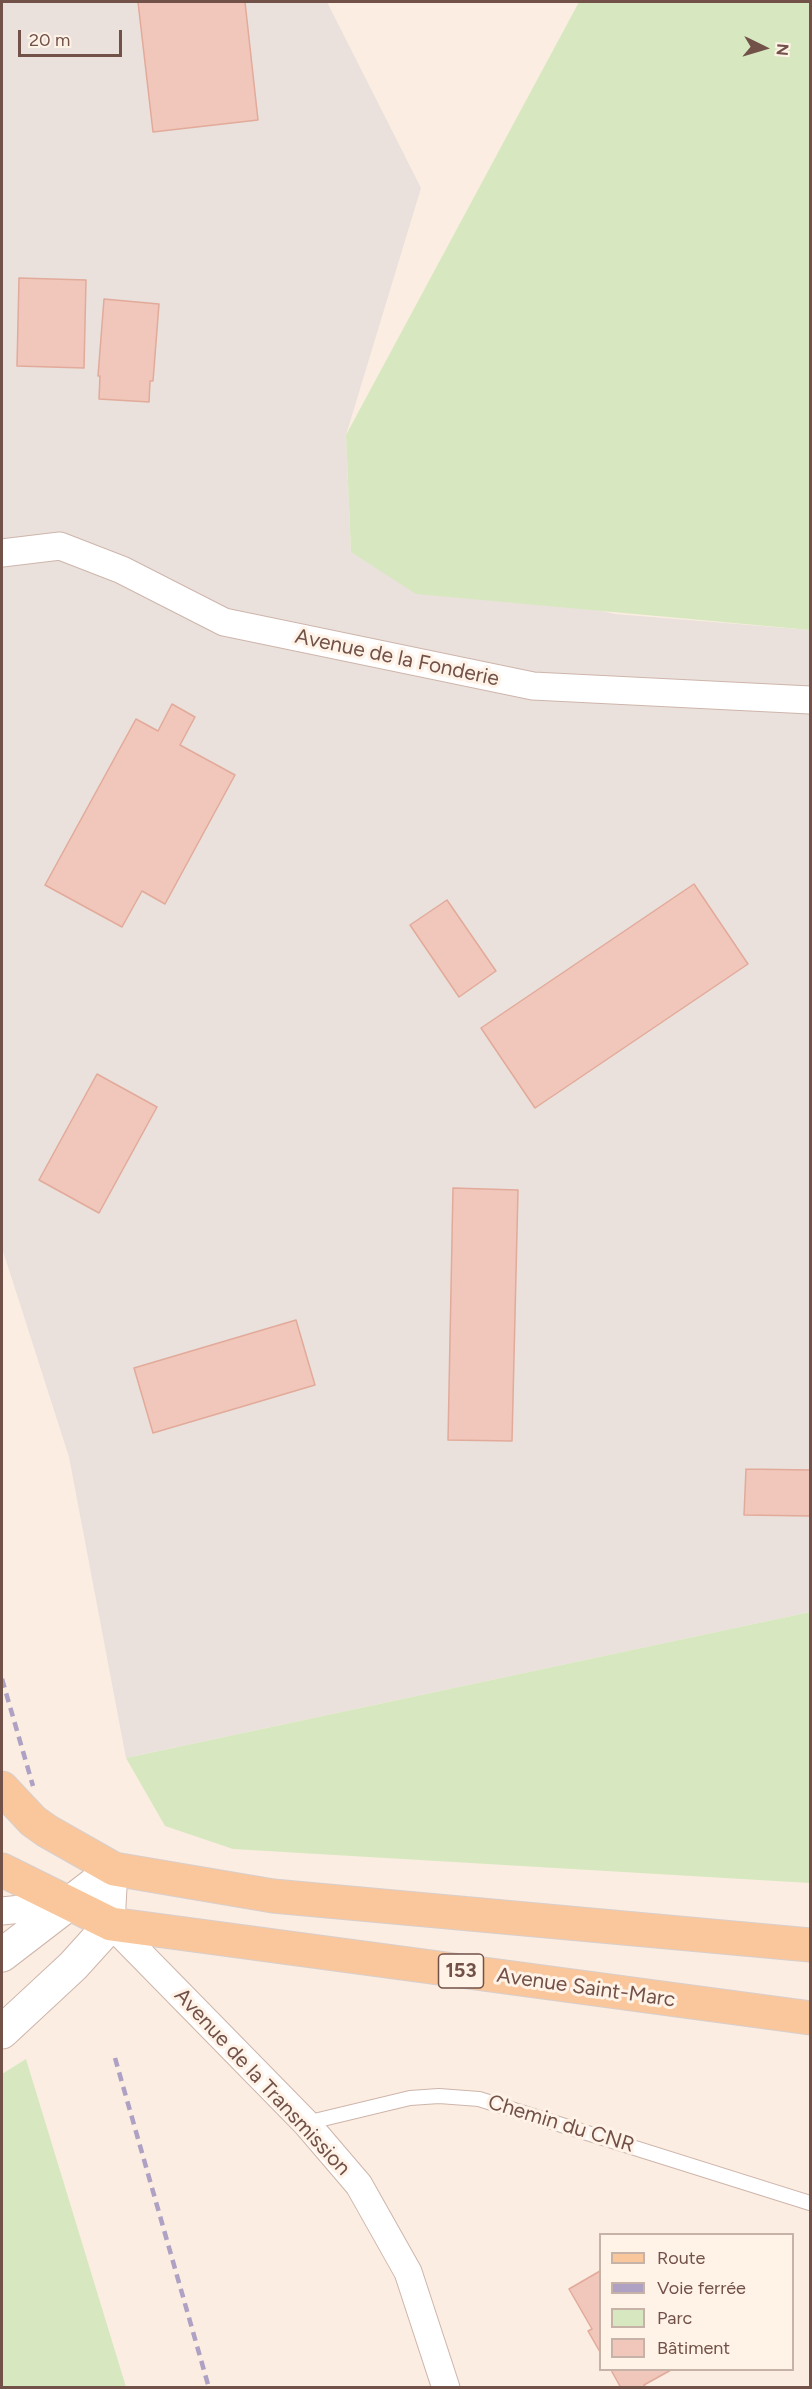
<!DOCTYPE html>
<html>
<head>
<meta charset="utf-8">
<style>
  body { margin:0 }
  #map { position:relative; width:812px; height:2389px; overflow:hidden; background:#fbede1; font-family:Figtree,sans-serif }
  canvas { display:block }
  .frame { position:absolute; inset:0; border:3px solid #725149; pointer-events:none }
  .legend { position:absolute; left:599px; top:2233px; width:195px; height:138px; box-sizing:border-box; background:#fff2e7; border:2px solid #c7b2a8; margin:0; padding:8px 10px; list-style:none; font-size:18px; color:#725149 }
  .legend li { display:flex; align-items:center; gap:12px; height:30px }
  .legend b { width:30px; border:2px solid #c7b2a8 }
  .north { position:absolute; left:734px; top:18px; width:60px; height:60px; -webkit-text-stroke:4px #fff2e7; paint-order:stroke; rotate:95deg; font-size:16px; font-weight:700; line-height:24px; text-align:center; color:#725149 }
  .north::after { content:''; display:block; margin:auto; width:21px; height:27px; background:#725149; clip-path:polygon(50% 0,100% 100%,50% 72%,0 100%) }
  .scale { position:absolute; left:18px; top:30px; width:104px; height:27px; box-sizing:border-box; border:3px solid #725149; border-top:0; padding-left:8px; font-size:18px; line-height:21px; white-space:nowrap; color:#725149; -webkit-text-stroke:4px #fff2e7; paint-order:stroke }
</style>
</head>
<body>
<div id="map">
<canvas width="812" height="2389"></canvas>
<div class="frame"></div>
<ul class="legend">
<li><b style="height:8px;background:#f9c79b"></b>Route</li>
<li><b style="height:8px;background:#aea1c4"></b>Voie ferrée</li>
<li><b style="height:16px;background:#d7e8c0"></b>Parc</li>
<li><b style="height:16px;background:#f0c7ba"></b>Bâtiment</li>
</ul>
<div class="north">N</div>
<div class="scale">20 m</div>
</div>
<script>
const c = document.querySelector('canvas').getContext('2d');
c.lineJoin = 'round';
function paint(path, color) {
  c.fillStyle = color;
  c.fill(path, 'evenodd');
}
function shape(rows) {
  const path = new Path2D();
  for (const r of rows) {
    path.moveTo(r[0], r[1]);
    for (let i = 2; i < r.length; i += 2) path.lineTo(r[i], r[i + 1]);
  }
  return path;
}
function strokePath(path, color, width, dash) {
  c.strokeStyle = color;
  c.lineWidth = width;
  c.lineCap = dash ? 'butt' : 'round';
  c.setLineDash(dash || []);
  c.stroke(path);
}
function label(font, color, halo, rows, align = 'center') {
  c.font = font + ' Figtree,sans-serif';
  c.lineWidth = 6;
  c.setLineDash([]);
  c.textBaseline = 'middle';
  c.strokeStyle = halo;
  c.fillStyle = color;
  for (const [text, x, y, turn = 0] of rows) {
    c.save();
    c.translate(x, y);
    c.rotate((+turn || 0) * Math.PI / 180);
    c.textAlign = isNaN(turn) ? turn : align;
    if (halo) c.strokeText(text, 0, 0);
    c.fillText(text, 0, 0);
    c.restore();
  }
}
paint(shape([
  [2,2,327,2,421,188,346,435,351,552,615,614,810,630,810,1612,126,1758,69,1457,2,1248]
]), '#eae1dc');
paint(shape([
  [579,2,810,2,810,630,416,594,351,552,346,435],
  [810,1612,810,1883,233,1849,165,1826,126,1758],
  [26,2059,126,2387,2,2387,2,2074]
]), '#d7e8c0');
const building = shape([
  [138,2,245,2,258,120,153,132,138,2],
  [19,278,86,280,84,368,17,366,19,278],
  [104,299,159,304,153,381,150,381,149,402,99,399,100,376,98,376,104,299],
  [172,704,195,717,180,745,235,775,165,904,142,891,122,927,45,885,136,719,158,731,172,704],
  [694,884,748,964,535,1108,481,1028,694,884],
  [447,900,496,971,459,997,410,925,447,900],
  [97,1074,157,1107,99,1213,39,1180,97,1074],
  [453,1188,518,1190,512,1441,448,1440,453,1188],
  [296,1320,315,1385,153,1433,134,1368,296,1320],
  [746,1469,810,1470,810,1516,744,1515,746,1469],
  [600,2271,600,2352,588,2331,592,2329,569,2289,600,2271],
  [611,2370,671,2370,644,2385,646,2388,621,2388,611,2370]
]);
paint(building, '#f0c7ba');
strokePath(building, '#e2aa9a', 1.5);
const service = shape([
  [306,2123,410,2098,439,2096,479,2099,810,2203]
]);
const minor = shape([
  [2,553,60,546,122,570,224,622,533,686,810,700],
  [114,1869,111,1924,306,2123,359,2185,408,2272,446,2388],
  [2,1911,70,1904]
]);
const tertiary = shape([
  [2,1955,114,1869],
  [2,2032,73,1966,111,1924]
]);
const primary = shape([
  [2,1788,33,1821,47,1831,114,1869,273,1896,810,1945],
  [2,1870,111,1924,810,2018]
]);
strokePath(service, '#ceb5ab', 16);
strokePath(minor, '#ceb5ab', 29);
strokePath(tertiary, '#ceb5ab', 35);
strokePath(primary, '#d8cecc', 35);
strokePath(service, '#fff', 14);
strokePath(minor, '#fff', 27);
strokePath(tertiary, '#fff', 33);
strokePath(primary, '#f9c79b', 33);
strokePath(shape([
  [2,1679,33,1786],
  [115,2058,209,2388]
]), '#aea1c4', 4.5, [9, 6]);
for (const [x, y, w] of [
  [461,1971,45]
]) {
  const box = new Path2D();
  box.roundRect(x - w / 2, y - 17, w, 34, 4.5);
  c.fillStyle = '#fff2e7';
  c.fill(box);
  strokePath(box, '#725149', 1.5);
}
label('bold 20px', '#725149', null, [
  ["153",461,1971]
]);
label('21px', '#725149', '#fff2e7', [
  ["Avenue de la Fonderie",397,658,12],
  ["Avenue Saint-Marc",586,1988,8],
  ["Avenue de la Transmission",262,2082,47],
  ["Chemin du CNR",561,2124,17]
]);
</script>
</body>
</html>
